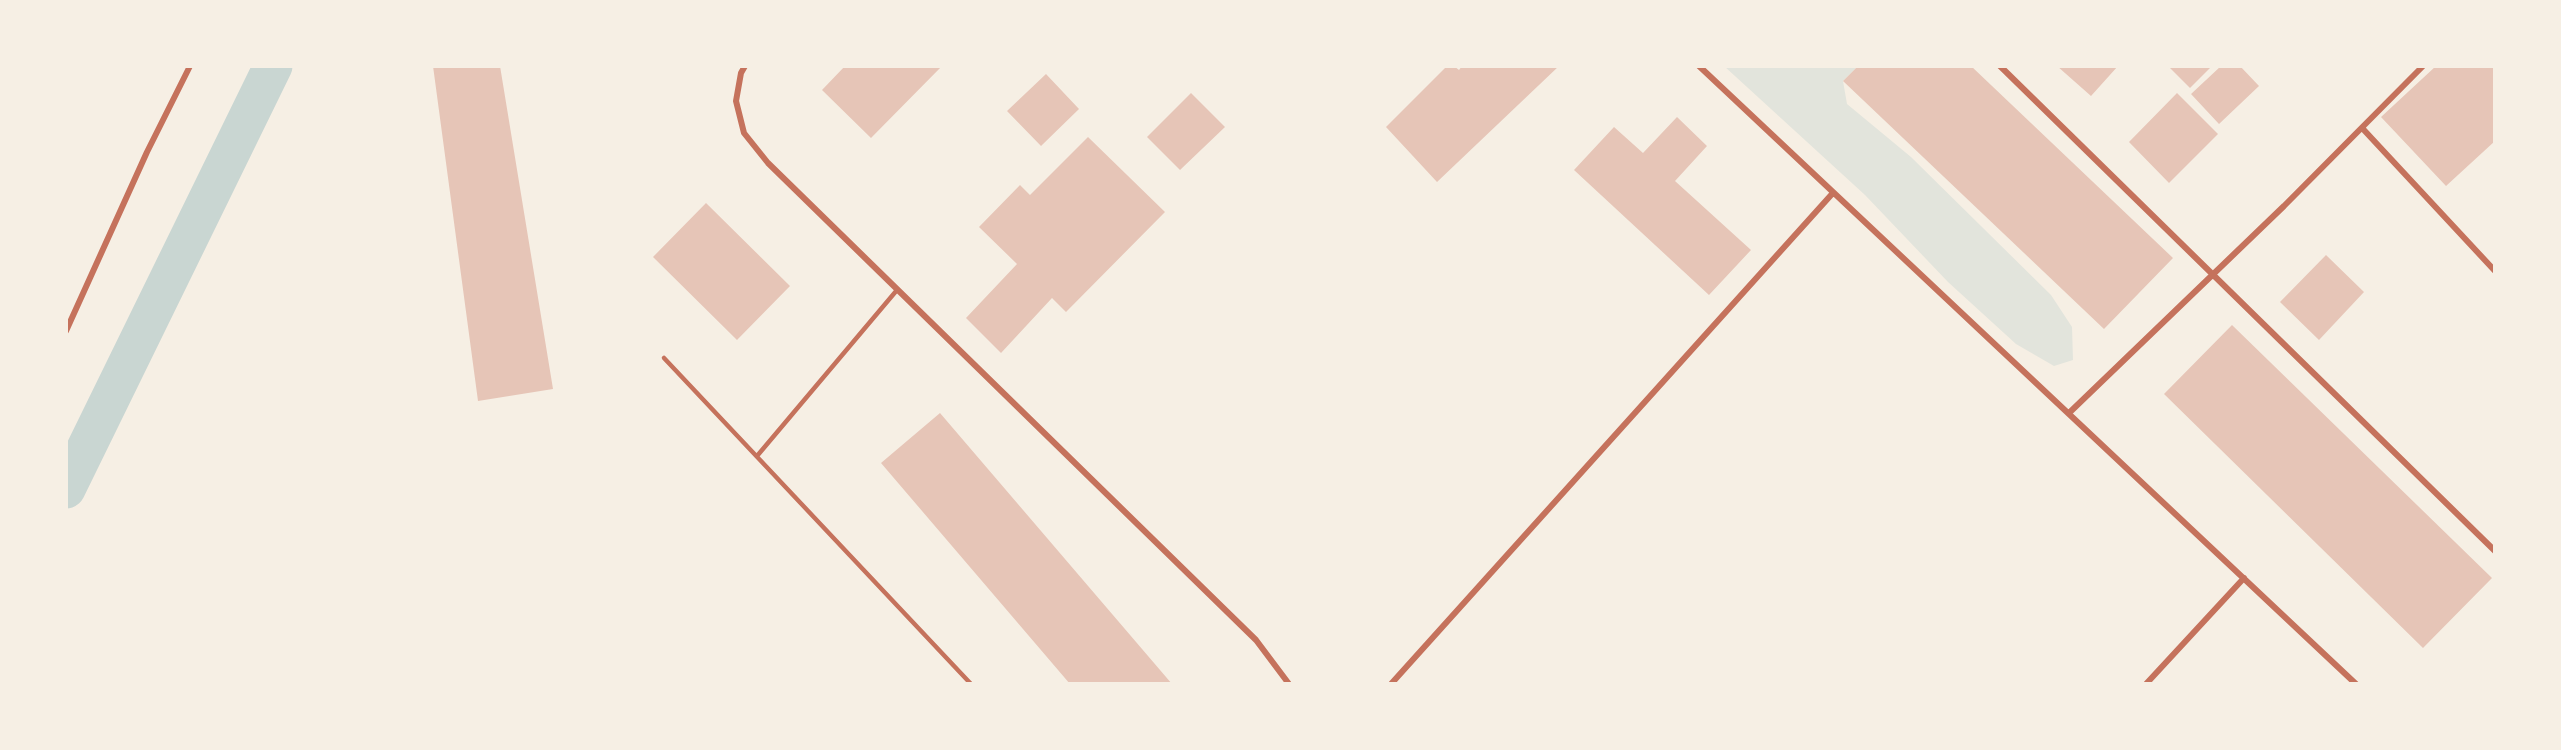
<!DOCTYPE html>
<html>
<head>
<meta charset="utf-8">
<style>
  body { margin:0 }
  #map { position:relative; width:2561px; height:750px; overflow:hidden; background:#f6efe4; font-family:"Space Grotesk",sans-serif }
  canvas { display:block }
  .frame { position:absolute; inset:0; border:68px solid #f6efe4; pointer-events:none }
</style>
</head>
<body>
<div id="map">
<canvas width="2561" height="750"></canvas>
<div class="frame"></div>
</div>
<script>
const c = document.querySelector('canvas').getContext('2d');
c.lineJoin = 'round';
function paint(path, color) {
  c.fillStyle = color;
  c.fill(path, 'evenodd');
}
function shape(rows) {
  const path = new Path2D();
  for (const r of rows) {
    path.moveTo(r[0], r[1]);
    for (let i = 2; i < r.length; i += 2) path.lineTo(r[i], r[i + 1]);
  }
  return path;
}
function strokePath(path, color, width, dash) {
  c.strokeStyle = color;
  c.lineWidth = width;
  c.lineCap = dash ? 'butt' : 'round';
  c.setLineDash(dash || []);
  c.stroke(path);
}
paint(shape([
  [1724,66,1858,66,1843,81,1847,104,1911,157,2051,295,2072,327,2073,360,2054,366,2016,344,1948,282,1865,195]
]), '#e2e4dc');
strokePath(shape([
  [66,489,273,66]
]), '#c9d6d2', 39);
paint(shape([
  [433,66,500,66,553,389,478,401],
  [845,66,942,66,871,138,822,90],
  [1447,66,1454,66,1459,70,1462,66,1559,66,1437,182,1386,127],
  [1858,66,1971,66,2173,258,2104,329,1843,81],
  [2057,66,2118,66,2091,96],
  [2168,66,2212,66,2190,88],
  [2221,66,2240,66,2259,86,2219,124,2191,94],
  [2436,66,2495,66,2495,141,2446,186,2381,117],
  [1046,74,1079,109,1041,146,1007,111],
  [1191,93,1225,127,1180,170,1147,137],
  [2177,93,2218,134,2169,183,2129,142],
  [1677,117,1707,146,1675,181,1751,250,1709,295,1574,170,1614,127,1643,153],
  [1088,137,1165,212,1066,312,1052,298,1001,353,966,318,1017,264,979,227,1020,185,1030,195],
  [706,203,790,286,737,340,653,257],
  [2326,255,2364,292,2319,340,2280,302],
  [2232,325,2492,578,2423,648,2164,394],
  [940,413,1172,684,1070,684,881,463]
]), '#e6c5b7');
strokePath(shape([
  [664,358,971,684],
  [757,456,897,290]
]), '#c5725c', 4.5);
strokePath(shape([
  [745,66,741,73,736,101,744,133,768,163,1256,640,1289,684],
  [1699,66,2356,684],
  [2000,66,2495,551],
  [2363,129,2495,271],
  [66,331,147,152,190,66],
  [2069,413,2284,206,2423,66],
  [1391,684,1832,194],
  [2146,684,2244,578]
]), '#c5725c', 6);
</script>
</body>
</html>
